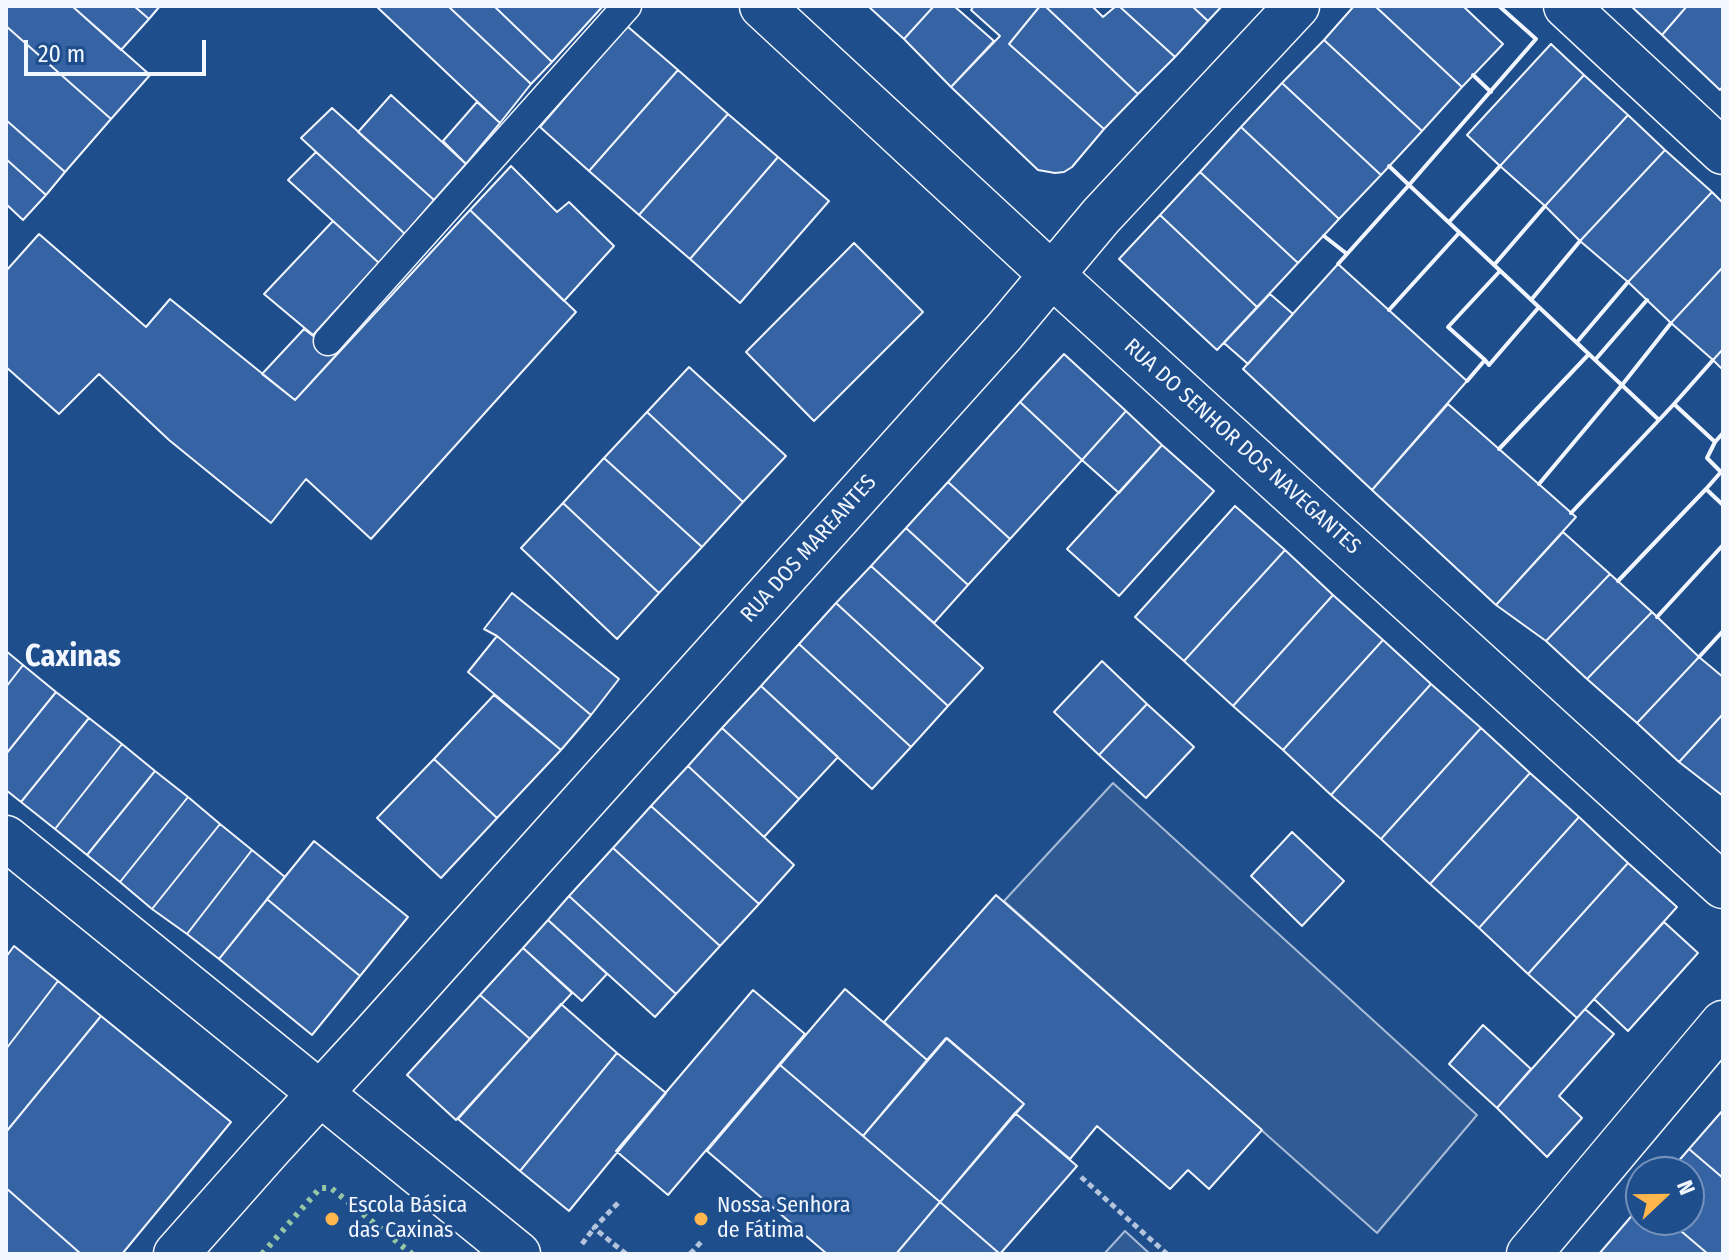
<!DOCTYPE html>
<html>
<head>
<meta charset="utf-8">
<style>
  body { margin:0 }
  #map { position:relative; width:1729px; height:1260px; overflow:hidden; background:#1f4e8c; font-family:"Fira Sans Condensed",sans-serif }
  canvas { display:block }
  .frame { position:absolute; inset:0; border:8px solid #f2f6ff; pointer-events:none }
  .north { position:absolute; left:1625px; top:1156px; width:80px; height:80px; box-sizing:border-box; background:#1f4e8c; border:2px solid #7391ba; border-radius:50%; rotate:68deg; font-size:22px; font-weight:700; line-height:32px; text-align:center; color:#f2f6ff }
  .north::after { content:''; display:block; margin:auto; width:28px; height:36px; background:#ffb74d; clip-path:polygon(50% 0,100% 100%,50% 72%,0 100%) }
  .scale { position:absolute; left:24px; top:40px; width:182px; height:36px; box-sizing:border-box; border:4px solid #f2f6ff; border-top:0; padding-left:10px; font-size:24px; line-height:28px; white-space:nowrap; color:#f2f6ff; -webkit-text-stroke:6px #1f4e8c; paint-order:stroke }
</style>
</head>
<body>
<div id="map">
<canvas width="1729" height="1260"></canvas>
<div class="frame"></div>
<div class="north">N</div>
<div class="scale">20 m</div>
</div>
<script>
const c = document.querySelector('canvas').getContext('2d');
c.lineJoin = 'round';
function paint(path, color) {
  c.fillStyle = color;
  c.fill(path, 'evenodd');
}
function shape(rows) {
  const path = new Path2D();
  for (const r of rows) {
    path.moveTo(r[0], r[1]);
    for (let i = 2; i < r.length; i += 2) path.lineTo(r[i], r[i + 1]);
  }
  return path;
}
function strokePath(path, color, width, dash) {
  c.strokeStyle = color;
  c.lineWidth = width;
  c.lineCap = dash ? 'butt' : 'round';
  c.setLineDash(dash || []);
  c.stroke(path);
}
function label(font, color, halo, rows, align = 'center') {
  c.font = font + ' "Fira Sans Condensed",sans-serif';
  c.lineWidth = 6;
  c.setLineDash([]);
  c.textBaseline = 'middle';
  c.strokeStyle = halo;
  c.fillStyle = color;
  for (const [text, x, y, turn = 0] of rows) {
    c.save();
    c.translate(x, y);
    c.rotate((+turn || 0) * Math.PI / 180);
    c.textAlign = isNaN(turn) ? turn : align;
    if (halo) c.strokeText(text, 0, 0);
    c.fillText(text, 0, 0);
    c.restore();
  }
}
const built = shape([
  [1113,783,1477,1115,1377,1233,1004,901,1113,783],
  [1125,1231,1150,1254,1104,1254,1125,1231]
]);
paint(built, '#305b95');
strokePath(built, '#a8bbd7', 2);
const building = shape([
  [6,6,72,6,150,75,111,119,6,26,6,6],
  [72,6,134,6,149,19,121,50,72,6],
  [134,6,160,6,149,19,134,6],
  [376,6,448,6,531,84,500,123,376,6],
  [448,6,494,6,552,62,531,84,448,6],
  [494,6,603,6,552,62,494,6],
  [868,6,934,6,904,39,868,6],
  [934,6,954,6,994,41,951,87,904,39,934,6],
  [974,6,1040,6,1009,44,1104,129,1072,167,1064,172,1055,173,1038,170,951,87,1000,36,971,10,974,6],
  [1040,6,1045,6,1138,94,1104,129,1009,44,1040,6],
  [1045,6,1092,6,1103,17,1116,6,1119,6,1175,57,1138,94,1045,6],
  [1119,6,1192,6,1208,21,1175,57,1119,6],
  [1192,6,1222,6,1208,21,1192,6],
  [1354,6,1375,6,1462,87,1422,131,1324,40,1354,6],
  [1375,6,1463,6,1503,44,1462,87,1375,6],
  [1631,6,1687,6,1662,35,1631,6],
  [1687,6,1723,6,1723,86,1720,90,1662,35,1687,6],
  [6,26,111,119,65,172,6,120,6,26],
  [627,26,678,70,589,171,540,127,627,26],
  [1324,40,1422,131,1381,175,1282,83,1324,40],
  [1551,44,1584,75,1500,166,1467,135,1551,44],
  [678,70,728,114,639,215,589,171,678,70],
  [1584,75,1628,115,1545,206,1500,166,1584,75],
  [1282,83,1381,175,1339,219,1241,127,1282,83],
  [391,95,466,164,434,200,358,132,391,95],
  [477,102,500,123,466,164,443,141,477,102],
  [332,108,434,200,405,234,301,138,332,108],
  [728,114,778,157,690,259,639,215,728,114],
  [1628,115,1665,150,1580,241,1545,206,1628,115],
  [6,120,65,172,46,195,6,159,6,120],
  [1241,127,1339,219,1298,263,1200,172,1241,127],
  [1665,150,1712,192,1628,282,1580,241,1665,150],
  [316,152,405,234,379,263,288,180,316,152],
  [778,157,829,201,740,303,690,259,778,157],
  [6,159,46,195,23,220,6,204,6,159],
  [511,166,557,212,569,202,614,246,564,301,470,210,511,166],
  [1200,172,1298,263,1257,307,1160,215,1200,172],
  [1712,192,1723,203,1723,267,1671,323,1628,282,1712,192],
  [470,210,576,312,371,539,306,479,271,523,169,440,99,374,59,414,6,367,6,271,39,234,146,327,170,299,295,400,470,210],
  [1160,215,1257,307,1217,350,1119,259,1160,215],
  [333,221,379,263,313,335,264,294,333,221],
  [854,243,923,312,814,421,746,352,854,243],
  [1338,264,1467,381,1372,490,1243,369,1338,264],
  [1723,267,1723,349,1713,360,1671,323,1723,267],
  [1270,294,1293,314,1248,364,1224,343,1270,294],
  [304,329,337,354,295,400,262,374,304,329],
  [1723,349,1723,370,1713,360,1723,349],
  [1064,354,1126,411,1082,460,1020,402,1064,354],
  [689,367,786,456,743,502,647,412,689,367],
  [1020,402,1082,460,1010,539,948,482,1020,402],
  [1448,404,1576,517,1496,605,1372,490,1448,404],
  [1126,411,1162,445,1119,493,1082,460,1126,411],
  [647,412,743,502,702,547,604,458,647,412],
  [1162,445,1214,491,1119,596,1067,549,1162,445],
  [604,458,702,547,659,593,563,503,604,458],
  [948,482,1010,539,968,585,906,528,948,482],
  [563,503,659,593,617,639,521,548,563,503],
  [1235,506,1285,550,1184,661,1135,617,1235,506],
  [906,528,968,585,934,623,871,566,906,528],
  [1563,532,1610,574,1546,641,1496,605,1563,532],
  [1285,550,1333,595,1233,706,1184,661,1285,550],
  [871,566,983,668,948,706,836,603,871,566],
  [1610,574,1652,612,1587,679,1546,641,1610,574],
  [512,593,619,679,591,715,497,636,484,629,512,593],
  [1333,595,1383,640,1283,750,1233,706,1333,595],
  [836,603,948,706,911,747,799,644,836,603],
  [1652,612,1699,657,1637,723,1587,679,1652,612],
  [497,636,591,715,561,750,468,672,497,636],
  [1383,640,1431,684,1331,795,1283,750,1383,640],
  [799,644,911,747,872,789,761,686,799,644],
  [6,651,23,665,6,687,6,651],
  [1699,657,1723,677,1723,714,1679,762,1637,723,1699,657],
  [1102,661,1147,704,1099,755,1054,712,1102,661],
  [23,665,56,692,6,754,6,687,23,665],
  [1431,684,1481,728,1381,839,1331,795,1431,684],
  [761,686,838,757,799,799,722,728,761,686],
  [56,692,89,718,21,802,6,790,6,754,56,692],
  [494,695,561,750,497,818,434,759,494,695],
  [1147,704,1194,747,1146,798,1099,755,1147,704],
  [1723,714,1723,796,1679,762,1723,714],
  [89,718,122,744,55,829,21,802,89,718],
  [722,728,799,799,764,837,688,766,722,728],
  [1481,728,1530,773,1430,884,1381,839,1481,728],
  [122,744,155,771,87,855,55,829,122,744],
  [434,759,497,818,441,878,377,818,434,759],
  [688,766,794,865,759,904,651,806,688,766],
  [155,771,188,797,120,882,87,855,155,771],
  [1530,773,1579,817,1479,928,1430,884,1530,773],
  [188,797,220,824,152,909,120,882,188,797],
  [651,806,759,904,720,946,613,848,651,806],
  [1579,817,1628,863,1528,974,1479,928,1579,817],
  [220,824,252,850,187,934,152,909,220,824],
  [1292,832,1344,881,1302,926,1251,876,1292,832],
  [314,841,408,917,360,976,267,899,314,841],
  [613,848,720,946,676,994,569,896,613,848],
  [252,850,285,877,219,959,187,934,252,850],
  [1628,863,1677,907,1577,1018,1528,974,1628,863],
  [996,895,1262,1130,1209,1189,1188,1170,1170,1189,1097,1126,1070,1159,1015,1113,1024,1104,946,1038,927,1060,884,1022,996,895],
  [569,896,676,994,655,1017,548,920,569,896],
  [267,899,360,976,312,1035,219,959,267,899],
  [548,920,607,974,582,1001,523,948,548,920],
  [1664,922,1698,953,1628,1031,1594,999,1664,922],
  [14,946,58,981,6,1049,6,957,14,946],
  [523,948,572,993,530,1039,480,995,523,948],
  [58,981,101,1016,6,1132,6,1049,58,981],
  [845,989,927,1060,863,1136,780,1065,845,989],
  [753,990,805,1034,668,1195,616,1151,753,990],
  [480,995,530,1039,456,1120,407,1075,480,995],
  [561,1004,617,1053,520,1171,458,1119,561,1004],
  [1585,1009,1614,1034,1559,1096,1582,1118,1547,1157,1497,1108,1585,1009],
  [101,1016,231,1122,122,1254,81,1254,6,1188,6,1132,101,1016],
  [1483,1025,1531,1069,1497,1108,1449,1064,1483,1025],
  [947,1038,1024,1104,940,1202,863,1136,947,1038],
  [617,1053,666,1093,569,1211,520,1171,617,1053],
  [780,1065,940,1202,896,1254,827,1254,707,1151,780,1065],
  [1723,1110,1723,1178,1689,1149,1723,1110],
  [1015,1113,1077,1166,1000,1254,940,1202,1015,1113],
  [1689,1149,1723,1178,1723,1254,1708,1254,1668,1220,1689,1220,1689,1172,1669,1172,1689,1149],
  [6,1188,81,1254,6,1254,6,1188],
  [940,1202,1000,1254,896,1254,940,1202],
  [1641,1205,1641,1220,1668,1220,1708,1254,1599,1254,1641,1205]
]);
paint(building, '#3563a3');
strokePath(building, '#f2f6ff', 2);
const service = shape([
  [328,341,627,6]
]);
const minor = shape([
  [762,6,1052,275,1723,886],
  [1566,6,1723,152],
  [176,1254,269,1149,369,1040,1004,332,1101,216,1297,6],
  [1529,1254,1723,1023]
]);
const secondary = shape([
  [6,838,518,1254]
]);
strokePath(service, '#f2f6ff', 31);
strokePath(minor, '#f2f6ff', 47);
strokePath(secondary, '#f2f6ff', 47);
strokePath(shape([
  [1081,1177,1167,1254],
  [618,1203,594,1228,626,1254],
  [582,1244,594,1228],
  [690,1254,702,1241]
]), '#b3c4dc', 5, [6, 4]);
strokePath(service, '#1f4e8c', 28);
strokePath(minor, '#1f4e8c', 44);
strokePath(secondary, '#1f4e8c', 44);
strokePath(shape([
  [262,1254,320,1188,331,1188,412,1254]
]), '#97c8a6', 6, [4, 6]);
strokePath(shape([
  [1499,6,1536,39,1409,185,1659,420,1674,404,1715,442,1723,433],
  [1473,75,1491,92],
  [1449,222,1500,166],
  [1324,236,1347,254],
  [1338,264,1409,185,1389,166],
  [1494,265,1545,206],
  [1531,300,1580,241],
  [1389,310,1459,233],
  [1577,342,1628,282],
  [1485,360,1489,365,1539,307],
  [1595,360,1647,300],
  [1467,381,1485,360,1448,327,1500,271],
  [1674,404,1713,360],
  [1715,442,1707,458,1721,472,1706,489,1723,505],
  [1499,449,1589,354],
  [1539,484,1622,385,1671,323],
  [1571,513,1659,420],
  [1618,581,1706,489],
  [1657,617,1723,545],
  [1699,657,1723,631]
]), '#f2f6ff', 4);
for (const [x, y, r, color] of [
  [332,1219,8,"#ffb74d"],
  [701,1219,8,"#ffb74d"]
]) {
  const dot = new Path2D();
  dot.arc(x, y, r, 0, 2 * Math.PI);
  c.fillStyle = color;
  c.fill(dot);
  strokePath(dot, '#1f4e8c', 3);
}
label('22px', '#f2f6ff', '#1f4e8c', [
  ["RUA DO SENHOR DOS NAVEGANTES",1242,447,42],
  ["RUA DOS MAREANTES",809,549,-48]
]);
label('22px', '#f2f6ff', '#1f4e8c', [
  ["Escola Básica",348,1206],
  ["das Caxinas",348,1231],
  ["Nossa Senhora",717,1206],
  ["de Fátima",717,1231]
], 'left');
label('bold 30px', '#f2f6ff', '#1f4e8c', [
  ["Caxinas",73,658]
]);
</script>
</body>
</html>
